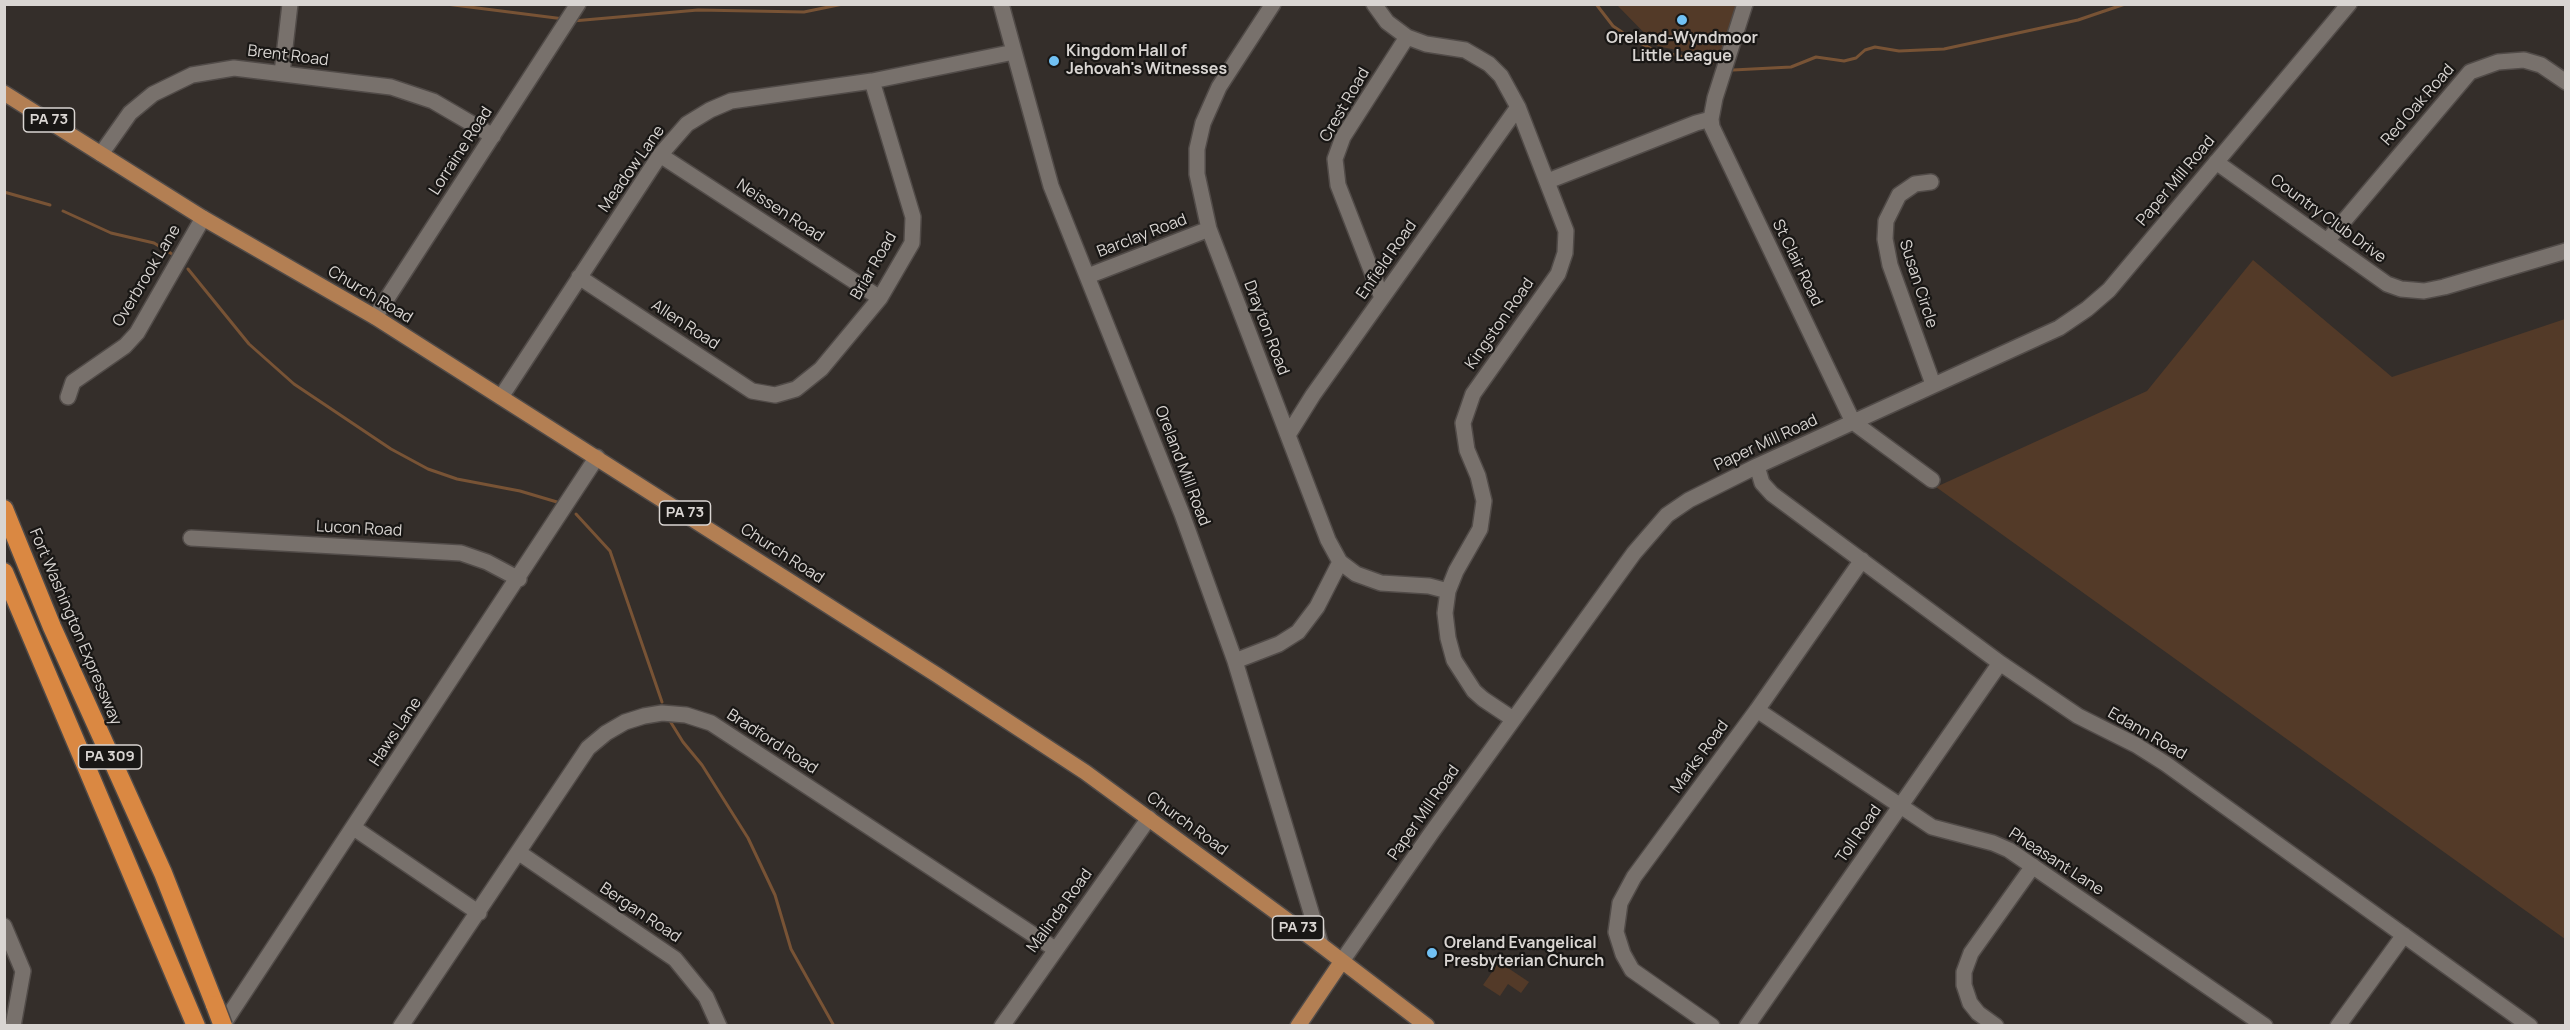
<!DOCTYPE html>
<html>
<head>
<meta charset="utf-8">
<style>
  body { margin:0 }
  #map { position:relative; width:2570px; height:1030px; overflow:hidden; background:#342e2a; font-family:Manrope,sans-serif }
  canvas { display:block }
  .frame { position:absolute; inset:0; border:6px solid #d9d5d2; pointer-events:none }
</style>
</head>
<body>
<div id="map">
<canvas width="2570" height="1030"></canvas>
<div class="frame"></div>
</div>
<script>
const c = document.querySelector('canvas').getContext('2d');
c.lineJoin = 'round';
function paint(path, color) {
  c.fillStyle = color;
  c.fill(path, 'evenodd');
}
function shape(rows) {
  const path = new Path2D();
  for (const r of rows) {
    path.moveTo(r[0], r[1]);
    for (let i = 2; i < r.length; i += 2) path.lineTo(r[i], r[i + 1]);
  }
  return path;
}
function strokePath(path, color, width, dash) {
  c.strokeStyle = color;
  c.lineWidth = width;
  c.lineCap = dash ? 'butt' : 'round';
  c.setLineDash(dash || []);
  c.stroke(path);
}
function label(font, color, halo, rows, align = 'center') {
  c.font = font + ' Manrope,sans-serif';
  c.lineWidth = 4.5;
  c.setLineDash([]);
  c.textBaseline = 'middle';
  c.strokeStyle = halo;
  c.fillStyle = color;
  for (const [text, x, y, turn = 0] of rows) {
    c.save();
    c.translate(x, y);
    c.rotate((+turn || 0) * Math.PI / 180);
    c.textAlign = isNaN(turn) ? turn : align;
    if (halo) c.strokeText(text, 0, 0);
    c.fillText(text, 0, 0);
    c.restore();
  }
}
paint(shape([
  [1617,5,1739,5,1719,59,1657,46],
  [2253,260,2392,377,2565,319,2565,939,1936,487,2147,391],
  [1499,962,1529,982,1521,993,1508,984,1500,996,1483,985]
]), '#533a28');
strokePath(shape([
  [446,4,564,19],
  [1596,4,1613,26,1635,41,1657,51,1712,63],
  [573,21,698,10,804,12,843,4],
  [1733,70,1791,67,1816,57,1844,61,1856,58,1865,50,1875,47,1899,51,1944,49,2078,20,2125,4],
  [4,192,50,205],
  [63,211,111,233,154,243,172,254],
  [188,269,249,344,294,384,391,449,428,469,457,479,520,491,557,502],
  [576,514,610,551,662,702],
  [670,721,683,742,702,765,748,838,775,895,791,949,834,1026]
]), '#785335', 3);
const minor = shape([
  [1001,4,1051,186,1182,514,1235,661,1321,945],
  [1273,4,1219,87,1203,123,1197,149,1197,174,1209,229,1328,540,1340,562,1356,574,1381,583,1429,586,1448,591],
  [1374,4,1387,22,1407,37,1426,44,1465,50,1489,64,1501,76,1518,107,1566,231,1565,253,1558,274,1473,394,1463,423,1467,450,1478,476,1484,501,1480,529,1456,571,1448,591,1445,613,1448,638,1454,660,1474,691,1483,699,1513,719],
  [1745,4,1715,98,1711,119,1712,127,1853,422,1932,480],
  [282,73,290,4],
  [101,154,130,113,153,94,192,75,234,68,391,87,433,101,493,136],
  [660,155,880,298],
  [2216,162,2387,284,2401,289,2424,291,2444,287,2566,251],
  [1548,181,1696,123,1711,119],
  [1931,182,1915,184,1899,195,1886,221,1885,239,1890,265,1933,384],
  [2327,241,2470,72,2498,62,2524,60,2541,65,2566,82],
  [1088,276,1209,229],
  [579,277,752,391,775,395,796,389,821,369,880,298,912,243,913,217,872,81],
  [1382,298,1338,185,1335,159,1343,137,1407,37],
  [375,317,578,4],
  [68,397,73,382,125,346,137,333,203,218],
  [501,397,660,155,687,124,710,110,731,101,872,81,1014,52],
  [1288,435,1313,395,1518,107],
  [1757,466,1762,483,1772,494,2000,663,2078,716,2136,745,2166,764,2530,1026],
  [191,538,461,553,487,562,519,579],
  [1235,661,1279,644,1298,632,1317,607,1340,562],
  [1757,710,1932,827,1993,843,2009,850,2265,1026],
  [354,828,479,913],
  [518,852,675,959,706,997,719,1026],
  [4,926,23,971,13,1026],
  [1342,961,1432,832,1634,553,1667,515,1689,500,1757,466,2059,328,2087,309,2109,290,2349,4],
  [222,1026,597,457],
  [401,1026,588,748,606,733,625,722,644,716,662,713,686,715,711,723,1055,949],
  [1002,1026,1149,818],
  [1712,1026,1632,970,1623,954,1616,932,1620,903,1634,877,1757,710,1862,560],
  [1747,1026,2000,663],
  [1996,1026,1978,1013,1970,1003,1964,985,1964,972,1971,953,2033,866],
  [2338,1026,2404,935]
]);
const major = shape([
  [4,93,203,218,375,317,937,675,1085,772,1321,945,1427,1026],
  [1298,1026,1342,961]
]);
const highway = shape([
  [4,509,52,627,163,873,215,1005],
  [4,572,196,1026]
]);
strokePath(minor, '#514b48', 18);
strokePath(major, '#514b48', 18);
strokePath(highway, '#514b48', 21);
strokePath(minor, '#78716c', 15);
strokePath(major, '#b37f53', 15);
strokePath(highway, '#da8842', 18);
const highwayBridge = shape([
  [215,1005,223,1026]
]);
strokePath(highwayBridge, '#514b48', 21, []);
strokePath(highwayBridge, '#da8842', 18);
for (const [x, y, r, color] of [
  [1682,20,6,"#71c1f4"],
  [1054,61,6,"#71c1f4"],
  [1432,953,6,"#71c1f4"]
]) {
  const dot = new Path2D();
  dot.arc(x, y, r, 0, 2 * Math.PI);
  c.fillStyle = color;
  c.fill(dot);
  strokePath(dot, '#191715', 2);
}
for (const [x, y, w] of [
  [49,120,51],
  [685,513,51],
  [110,757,63],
  [1298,928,51]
]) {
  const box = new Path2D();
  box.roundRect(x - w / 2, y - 12, w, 24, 4.5);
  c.fillStyle = '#191715';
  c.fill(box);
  strokePath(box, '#d9d5d2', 1.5);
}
label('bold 15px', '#d9d5d2', null, [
  ["PA 73",49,120],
  ["PA 73",685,513],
  ["PA 309",110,757],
  ["PA 73",1298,928]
]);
label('bold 16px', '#d9d5d2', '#191715', [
  ["Oreland-Wyndmoor",1682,39,"center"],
  ["Little League",1682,57,"center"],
  ["Kingdom Hall of",1066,52],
  ["Jehovah's Witnesses",1066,70],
  ["Oreland Evangelical",1444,944],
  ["Presbyterian Church",1444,962]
], 'left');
label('16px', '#d9d5d2', '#191715', [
  ["Brent Road",288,56,7],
  ["Crest Road",1345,105,-60],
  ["Red Oak Road",2418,105,-49],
  ["Lorraine Road",461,151,-57],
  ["Meadow Lane",632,169,-55],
  ["Paper Mill Road",2176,181,-50],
  ["Neissen Road",780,211,33],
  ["Country Club Drive",2328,219,36],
  ["Barclay Road",1142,236,-21],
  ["Enfield Road",1387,260,-55],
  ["St Clair Road",1797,263,64],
  ["Briar Road",874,266,-60],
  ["Overbrook Lane",147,276,-59],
  ["Susan Circle",1918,284,72],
  ["Church Road",370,295,31],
  ["Kingston Road",1500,324,-55],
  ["Allen Road",685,325,33],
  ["Drayton Road",1266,328,69],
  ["Paper Mill Road",1766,443,-25],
  ["Oreland Mill Road",1182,466,69],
  ["Lucon Road",359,529,3],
  ["Church Road",782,554,33],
  ["Fort Washington Expressway",75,627,67],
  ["Haws Lane",396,732,-56],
  ["Edann Road",2147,734,30],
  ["Bradford Road",772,742,33],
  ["Marks Road",1700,757,-54],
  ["Paper Mill Road",1424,813,-55],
  ["Church Road",1187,824,36],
  ["Toll Road",1859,834,-55],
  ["Pheasant Lane",2056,862,33],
  ["Malinda Road",1060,911,-54],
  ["Bergan Road",640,913,34]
]);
</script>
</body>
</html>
